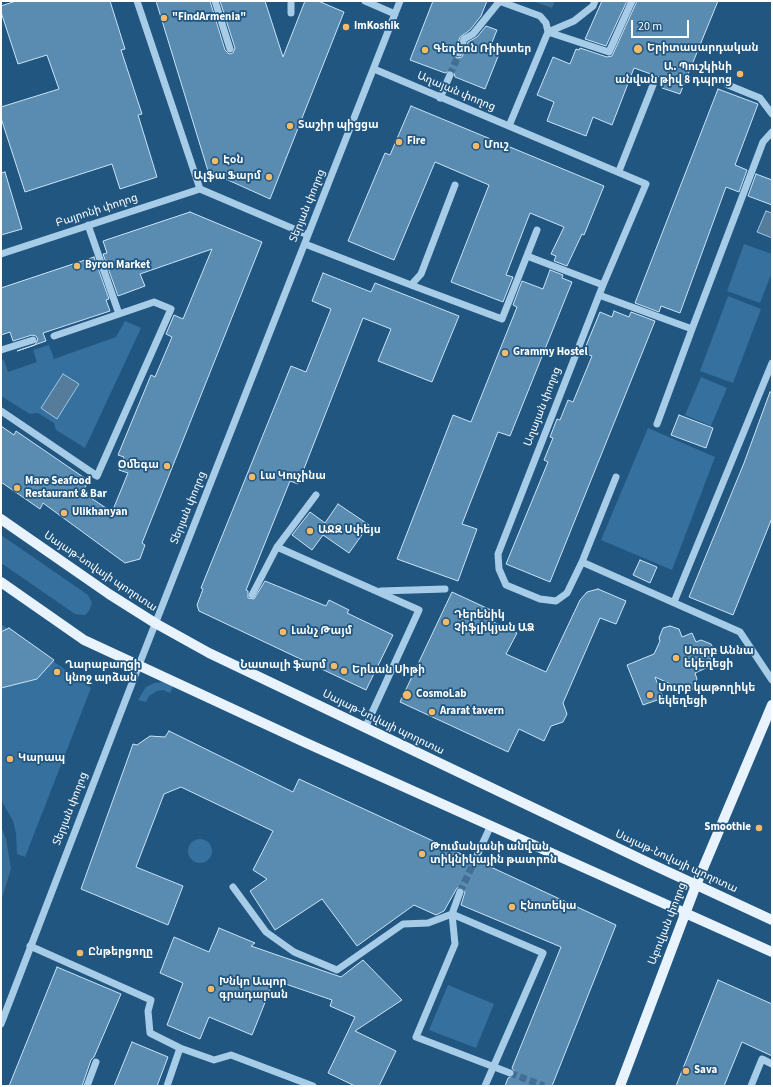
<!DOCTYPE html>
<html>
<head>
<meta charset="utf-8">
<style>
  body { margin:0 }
  #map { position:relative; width:773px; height:1087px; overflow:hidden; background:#215680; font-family:"Source Sans 3",sans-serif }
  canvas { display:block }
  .frame { position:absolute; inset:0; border:2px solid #fff; pointer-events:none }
  .scale { position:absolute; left:631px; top:20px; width:58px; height:18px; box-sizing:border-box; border:2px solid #fff; border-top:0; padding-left:5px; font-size:12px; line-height:14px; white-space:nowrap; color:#fff; -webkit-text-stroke:3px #215680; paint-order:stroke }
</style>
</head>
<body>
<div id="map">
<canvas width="773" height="1087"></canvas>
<div class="frame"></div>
<div class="scale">20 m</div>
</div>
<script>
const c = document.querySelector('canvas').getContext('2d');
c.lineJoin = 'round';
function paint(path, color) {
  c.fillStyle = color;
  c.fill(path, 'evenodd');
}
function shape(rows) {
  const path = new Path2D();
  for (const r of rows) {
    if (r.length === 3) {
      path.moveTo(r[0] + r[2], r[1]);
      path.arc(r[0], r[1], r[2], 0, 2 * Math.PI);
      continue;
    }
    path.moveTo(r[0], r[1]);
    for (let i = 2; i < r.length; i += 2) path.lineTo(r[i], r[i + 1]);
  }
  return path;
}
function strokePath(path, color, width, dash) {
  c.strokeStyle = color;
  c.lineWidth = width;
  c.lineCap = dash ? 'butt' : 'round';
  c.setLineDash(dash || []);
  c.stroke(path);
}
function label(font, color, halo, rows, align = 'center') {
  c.font = font + ' "Source Sans 3","Noto Sans Armenian",sans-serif';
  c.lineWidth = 3.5;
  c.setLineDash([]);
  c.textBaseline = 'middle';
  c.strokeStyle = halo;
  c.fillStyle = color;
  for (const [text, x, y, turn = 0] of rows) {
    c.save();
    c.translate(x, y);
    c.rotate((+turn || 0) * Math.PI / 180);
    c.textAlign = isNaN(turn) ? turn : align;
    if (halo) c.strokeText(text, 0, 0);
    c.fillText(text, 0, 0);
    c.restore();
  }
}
paint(shape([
  [533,1,555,1,552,8],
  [744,244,772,254,772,272,760,303,727,291],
  [728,296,761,309,733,383,700,371],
  [125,321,141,328,85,448,56,430,54,423,38,413,30,414,1,396,1,361,4,360,8,372,37,362,33,350,49,345,54,359,116,337],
  [701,377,727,388,711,426,685,415],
  [648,428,715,457,672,570,601,540],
  [1,535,88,595,92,603,89,611,85,615,75,614,1,563],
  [1,624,91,688,25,857,17,854,16,833,13,821,1,800],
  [164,682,174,685,170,693,163,690,157,691,149,696,146,702,138,700,146,687,154,683],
  [1,826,6,839,11,869,1,901],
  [200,851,12],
  [448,985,494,1004,476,1048,429,1030]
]), '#35709e');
const water = shape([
  [766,211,772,213,772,238,757,232,766,211],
  [63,374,79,384,57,419,41,408,63,374]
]);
paint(water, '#557c9a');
strokePath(water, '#9ac8e9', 1);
const building = shape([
  [16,1,110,1,125,49,121,50,142,114,138,115,157,177,120,189,112,164,25,192,1,118,1,107,59,89,47,55,18,64,1,12,1,6,16,1],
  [156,1,210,1,225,50,229,54,233,53,235,48,220,1,265,1,283,57,305,1,318,1,344,12,270,199,208,171,156,1],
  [433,1,487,1,481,16,470,30,460,37,454,54,457,58,462,57,468,42,477,37,486,26,497,30,489,50,499,54,485,89,455,77,454,72,452,70,445,73,410,60,433,1],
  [602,1,627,1,606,46,585,39,602,1],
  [637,1,718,1,680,94,662,88,665,79,634,68,612,125,593,117,586,136,547,121,554,102,537,95,553,57,570,64,576,49,579,50,580,48,607,57,612,56,637,1],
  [718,89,758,104,735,165,747,170,739,192,726,187,680,313,661,306,659,312,635,303,718,89],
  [411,106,604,186,584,235,582,234,567,266,554,261,556,256,551,254,564,227,530,213,506,275,513,277,503,302,451,282,489,185,435,162,394,260,348,241,385,153,390,155,411,106],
  [5,172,22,229,1,235,1,173,5,172],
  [756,174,772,180,772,205,748,196,756,174],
  [190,212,262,242,142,543,145,545,140,559,125,563,43,503,40,509,1,482,1,426,14,435,16,431,89,481,82,492,112,512,128,473,119,470,124,457,118,455,151,375,155,377,172,337,166,334,174,315,183,319,212,249,140,274,145,286,118,296,103,254,107,253,103,241,190,212],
  [94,257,109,299,106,300,110,311,43,333,46,341,17,351,35,345,38,339,36,336,32,335,13,341,10,332,1,335,1,288,94,257],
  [550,270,563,275,562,278,572,282,510,436,498,432,462,524,477,529,458,581,397,559,453,415,471,422,517,307,513,305,522,281,543,289,550,270],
  [323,273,371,292,375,283,459,316,432,382,378,361,391,329,363,318,298,484,290,481,246,590,248,591,248,598,254,599,265,581,326,606,329,600,349,610,347,613,393,635,366,690,199,611,197,605,203,589,201,588,291,366,306,372,331,309,312,301,323,273],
  [614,311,629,317,631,312,655,321,550,582,506,564,548,462,544,460,553,438,550,437,557,419,560,420,568,400,573,402,592,356,583,353,600,312,612,317,614,311],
  [770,392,772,392,772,518,733,615,689,597,744,463,770,392],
  [679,415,713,428,706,448,671,435,679,415],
  [338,504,369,525,349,553,323,535,312,550,292,535,310,512,325,523,338,504],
  [640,560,657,567,650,583,633,575,640,560],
  [598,589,626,601,616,624,600,618,563,703,567,714,563,722,551,726,544,741,519,729,508,752,400,702,452,592,493,611,489,620,517,633,506,654,546,672,580,600,587,592,598,589],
  [670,626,679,629,682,637,692,633,696,642,701,640,711,644,714,650,710,660,703,663,706,668,695,673,697,679,693,689,686,691,655,677,663,698,643,705,627,665,654,654,660,641,659,638,663,628,670,626],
  [9,628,54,660,37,679,1,688,1,632,9,628],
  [169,731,293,792,299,779,470,858,473,864,476,865,480,862,616,925,552,1086,505,1086,508,1078,514,1075,515,1072,512,1068,561,947,461,905,465,892,462,887,457,888,444,911,436,915,414,905,357,946,322,899,275,930,250,891,267,879,253,870,273,831,181,787,164,794,136,867,183,886,168,925,81,889,133,744,137,745,150,736,165,737,169,731],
  [219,928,255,943,251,946,341,977,363,960,402,1000,355,1031,396,1051,379,1086,355,1086,328,1073,355,1017,330,1006,332,1000,274,980,252,1035,209,1017,200,1039,167,1025,183,983,160,973,174,937,209,952,219,928],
  [57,967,121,994,94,1057,91,1060,82,1086,9,1086,57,967],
  [718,980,772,1004,772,1056,742,1042,724,1086,676,1086,718,980],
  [132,1042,168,1057,157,1086,114,1086,132,1042]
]);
paint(building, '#5a8bb1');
strokePath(building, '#cae3f6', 1);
strokePath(shape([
  [450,75,459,53],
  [460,892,475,860],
  [510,1073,544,1086]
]), '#426f93', 7, [7, 3.5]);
strokePath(shape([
  [137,1,200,189],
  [215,1,230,49],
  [291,1,291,13],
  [365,1,395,14],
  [499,1,540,16,546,23,548,32,609,52,632,1],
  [459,53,464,39,473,34,499,2],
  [374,69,646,184,603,285,498,554,499,569,506,585,540,599,556,601,567,593,582,562,740,632,772,680],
  [728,85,760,98,772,114],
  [440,98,450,75],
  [509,126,548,32,574,21,593,6,595,1],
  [619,171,653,85],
  [305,244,411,285,421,274,455,185],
  [1,254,200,189,308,235],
  [527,256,603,285],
  [411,285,502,319,537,230],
  [599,295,692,329,657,424],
  [692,329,763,142,772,132],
  [54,336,119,314],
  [1,350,33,340],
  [1,411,97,476,171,309,154,302,119,314,88,225],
  [277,547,419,610,365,728],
  [582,562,616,477],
  [381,591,445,589],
  [252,595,277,547,316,495],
  [674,602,772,363],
  [475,860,491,825],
  [233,887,266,932,294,952,337,970,403,924,428,923,452,914,543,953,485,1086],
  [460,892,452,914,455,944,416,1037,510,1073],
  [30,946,151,1000,148,1011,150,1033,180,1048,167,1086],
  [1,1024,139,665,400,1],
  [180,1048,214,1060,231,1055,313,1086],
  [87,1086,96,1062],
  [751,1086,762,1059,772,1064]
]), '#a6cce7', 7);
strokePath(shape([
  [1,519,109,594,155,623,209,653,649,863,772,920],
  [1,582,84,640,304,742,772,952],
  [620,1086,696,885,772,705]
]), '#e8f3fd', 10);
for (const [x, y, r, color] of [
  [164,18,4,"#f4ba68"],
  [346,27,4,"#f4ba68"],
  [638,49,5,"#f4ba68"],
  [425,50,4,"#f4ba68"],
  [740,74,4,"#f4ba68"],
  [290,126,4,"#f4ba68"],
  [399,142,4,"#f4ba68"],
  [476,146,4,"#f4ba68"],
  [215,161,4,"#f4ba68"],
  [269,177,4,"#f4ba68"],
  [77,266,4,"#f4ba68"],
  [505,353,4,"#f4ba68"],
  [167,466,4,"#f4ba68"],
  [252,477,4,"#f4ba68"],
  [17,488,4,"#f4ba68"],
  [64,513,4,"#f4ba68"],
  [310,531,4,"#f4ba68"],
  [446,622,4,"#f4ba68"],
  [283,632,4,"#f4ba68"],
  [676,658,4,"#f4ba68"],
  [334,666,4,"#f4ba68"],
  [344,671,4,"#f4ba68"],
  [57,672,4,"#f4ba68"],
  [407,695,5,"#f4ba68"],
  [650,695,4,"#f4ba68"],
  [432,712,4,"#f4ba68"],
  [10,759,4,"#f4ba68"],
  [759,828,4,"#f4ba68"],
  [422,854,4,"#f4ba68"],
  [512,907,4,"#f4ba68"],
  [80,953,4,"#f4ba68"],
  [211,989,4,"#f4ba68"],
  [686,1071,4,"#f4ba68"]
]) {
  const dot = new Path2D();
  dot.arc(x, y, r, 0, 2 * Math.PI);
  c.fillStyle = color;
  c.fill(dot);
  strokePath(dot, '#215680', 1.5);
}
label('bold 11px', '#fff', '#215680', [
  ["\"FindArmenia\"",172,18],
  ["ImKoshik",354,27],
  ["Երիտասարդական",647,49],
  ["Գեդեոն Ռիխտեր",433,50],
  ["Ա. Պուշկինի",732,68,"right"],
  ["անվան թիվ 8 դպրոց",732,81,"right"],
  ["Տաշիր պիցցա",298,126],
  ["Fire",407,142],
  ["Մուշ",484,146],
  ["Էօն",223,161],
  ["Ալֆա Ֆարմ",261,177,"right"],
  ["Byron Market",85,266],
  ["Grammy Hostel",513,353],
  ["Օմեգա",159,466,"right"],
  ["Լա Կուչինա",260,477],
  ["Mare Seafood",25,482],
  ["Restaurant & Bar",25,495],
  ["Ulikhanyan",72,513],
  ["ԱՋԶ Սփեյս",318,531],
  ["Դերենիկ",454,616],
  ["Չիֆլիկյան ԱՁ",454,629],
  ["Լանչ Թայմ",291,632],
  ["Սուրբ Աննա",684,652],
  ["եկեղեցի",684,665],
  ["Ղարաբաղցի",65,666],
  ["կնոջ արձան",65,679],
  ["Նատալի ֆարմ",326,666,"right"],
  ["Երևան Սիթի",352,671],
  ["Սուրբ կաթողիկե",658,689],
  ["եկեղեցի",658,702],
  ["CosmoLab",416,695],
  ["Ararat tavern",440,712],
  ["Կարապ",18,759],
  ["Smoothie",751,828,"right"],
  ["Թումանյանի անվան",430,848],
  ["տիկնիկային թատրոն",430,861],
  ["Էնոտեկա",520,907],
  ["Ընթերցողը",88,953],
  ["Խնկո Ապոր",219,983],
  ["գրադարան",219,996],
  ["Sava",694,1071]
], 'left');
label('11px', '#fff', '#215680', [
  ["Աղայան փողոց",456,92,23],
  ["Տերյան փողոց",308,206,-68],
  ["Բայրոնի փողոց",97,211,-18],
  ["Աղայան փողոց",543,407,-69],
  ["Տերյան փողոց",189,508,-68],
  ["Սայաթ-Նովայի պողոտա",100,572,34],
  ["Սայաթ-Նովայի պողոտա",383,723,26],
  ["Տերյան փողոց",71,809,-69],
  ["Սայաթ-Նովայի պողոտա",676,862,25],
  ["Աբովյան փողոց",668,924,-69]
]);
</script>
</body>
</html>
